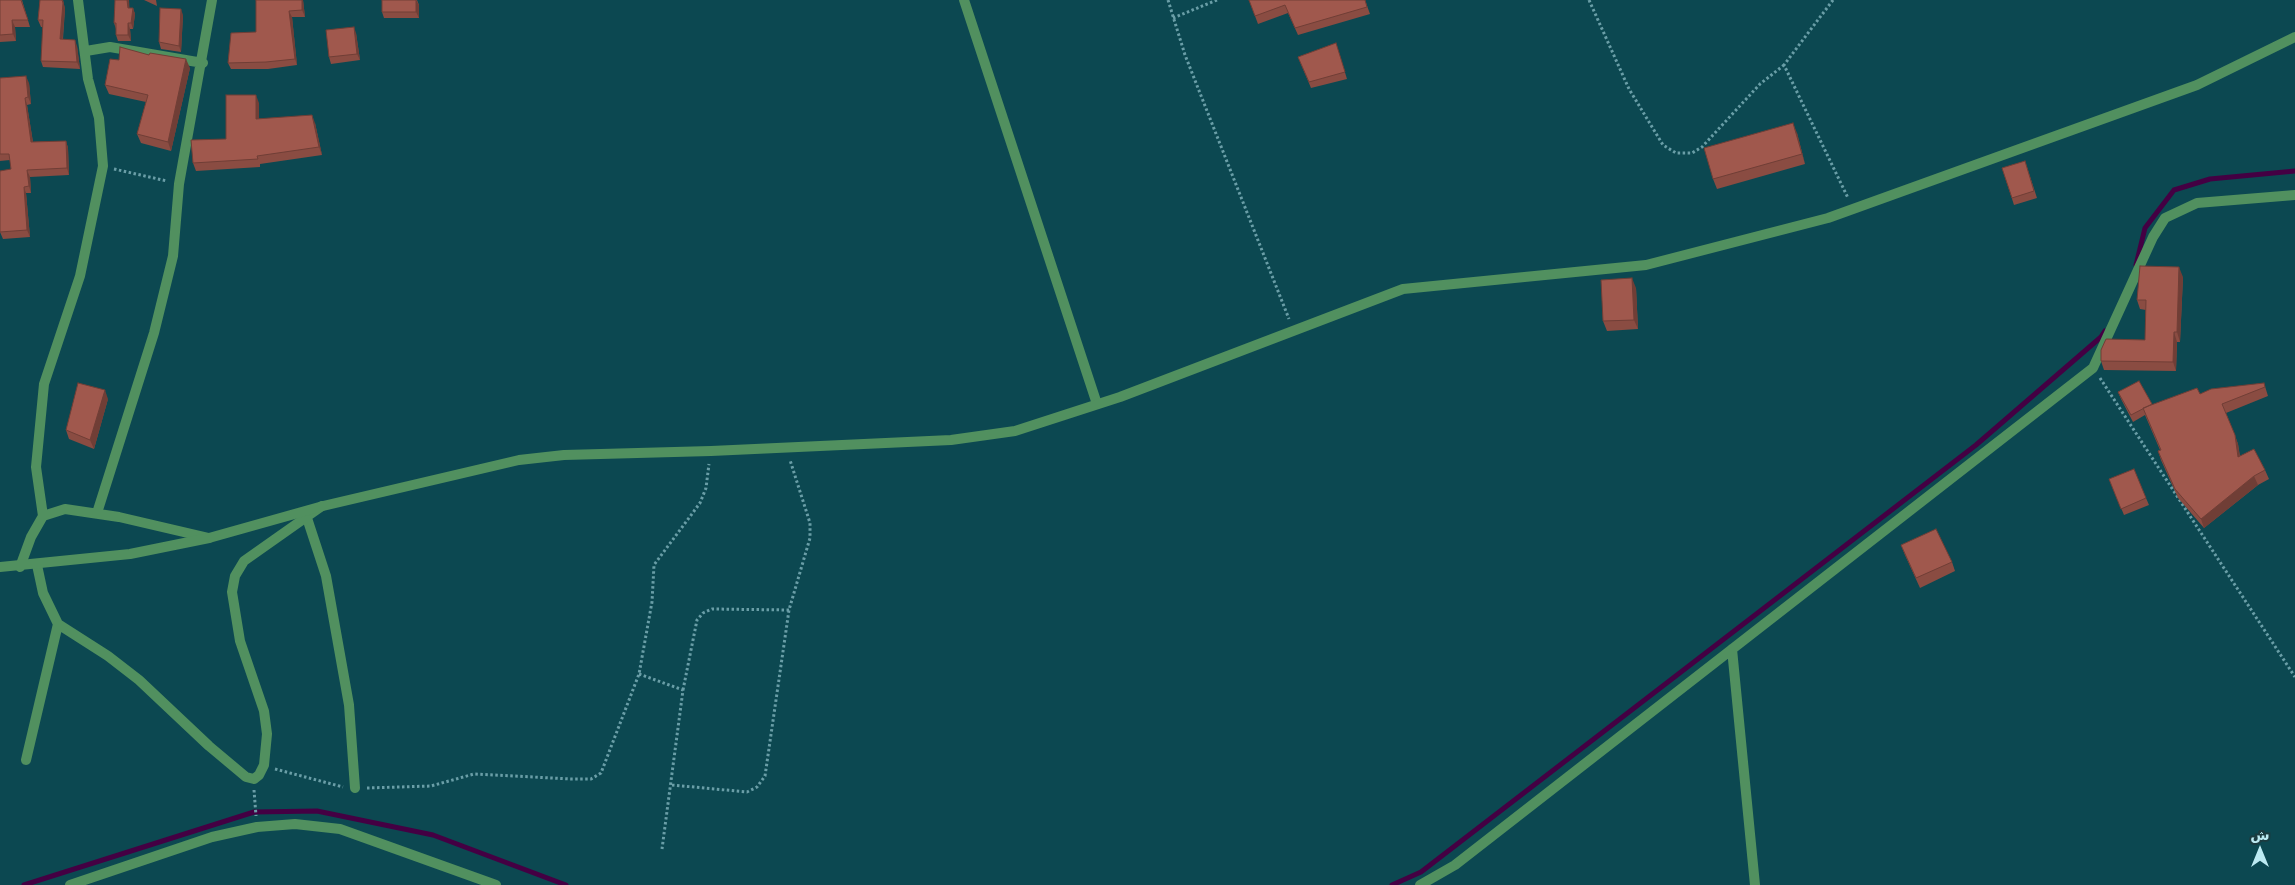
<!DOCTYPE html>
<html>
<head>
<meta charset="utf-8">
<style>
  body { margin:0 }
  #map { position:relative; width:2295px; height:885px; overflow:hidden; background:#0c4851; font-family:"DejaVu Sans",Vazirmatn,sans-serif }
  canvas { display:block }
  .north { position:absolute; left:2235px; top:825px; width:50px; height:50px; -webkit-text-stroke:4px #1b3b40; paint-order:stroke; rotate:0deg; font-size:14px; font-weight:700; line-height:20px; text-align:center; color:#bceaf2 }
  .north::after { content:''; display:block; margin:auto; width:18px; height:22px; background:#bceaf2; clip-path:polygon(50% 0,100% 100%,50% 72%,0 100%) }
</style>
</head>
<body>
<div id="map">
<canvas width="2295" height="885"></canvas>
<div class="north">ش</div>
</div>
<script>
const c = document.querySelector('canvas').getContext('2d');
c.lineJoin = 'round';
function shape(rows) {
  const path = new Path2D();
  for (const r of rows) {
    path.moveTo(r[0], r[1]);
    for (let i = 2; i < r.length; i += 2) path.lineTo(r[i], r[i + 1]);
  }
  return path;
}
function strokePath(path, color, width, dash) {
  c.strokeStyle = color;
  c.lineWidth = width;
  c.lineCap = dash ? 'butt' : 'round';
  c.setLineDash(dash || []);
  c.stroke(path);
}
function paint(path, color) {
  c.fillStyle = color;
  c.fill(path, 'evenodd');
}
strokePath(shape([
  [2136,265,2145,228,2174,190,2210,179,2295,171],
  [24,885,254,812,317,811,433,835,566,885],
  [1392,885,1421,872,1976,445,2101,337,2105,331]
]), '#440043', 5);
strokePath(shape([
  [1168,0,1185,55,1289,319],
  [1589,0,1629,89,1663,145,1676,153,1692,153,1702,147,1760,84,1784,65],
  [1833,0,1784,65,1848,198],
  [1173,18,1217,0],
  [114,169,167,181],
  [2100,378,2295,677],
  [639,674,683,690,662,849],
  [683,690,697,620,703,613,712,609,789,610],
  [275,769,343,787],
  [672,785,747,792,757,787,765,776,789,610,810,538,810,523,790,460],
  [367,788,431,786,474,774,572,779,591,779,601,773,639,674,652,602,654,565,700,503,706,488,709,464],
  [254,790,256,816]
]), '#6a9ea7', 3, [2.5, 2.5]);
strokePath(shape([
  [964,0,1097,404],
  [86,51,110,47,203,63],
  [97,513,154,333,173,256,179,184,212,0],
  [43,516,36,467,44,384,80,276,103,166,99,118,88,79,78,0],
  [307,518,326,576,349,705,355,788],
  [37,565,43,593,58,624,108,656,139,680,209,746,246,777,254,779,259,775,264,765,267,734,264,711,240,641,232,592,235,576,244,561,322,506],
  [20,567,31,537,43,516,65,509,119,517,209,538],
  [1732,649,1755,885],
  [26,760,58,624],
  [70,885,212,837,257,827,295,824,340,829,496,885],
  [1420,885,1455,865,2093,368,2153,237,2165,218,2197,203,2295,195]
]), '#51905f', 10);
strokePath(shape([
  [0,567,130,554,209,538,323,506,519,460,564,455,711,451,951,440,1015,431,1120,397,1403,289,1646,265,1828,218,2197,85,2295,37]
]), '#51905f', 10);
paint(shape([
  [0,0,22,0,30,27,15,27,16,41,0,42],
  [40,0,63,0,65,9,63,39,77,46,80,69,43,67,41,61,43,27,41,27,38,20],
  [144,0,156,0,157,6],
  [256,0,303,0,305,17,292,17,297,65,268,69,231,69,228,63,256,32],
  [382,0,417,0,419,5,419,18,384,18,382,12],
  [1249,0,1365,0,1370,14,1298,35,1288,13,1258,24],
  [130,8,133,8,135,14,133,29,130,29,131,41,118,41,116,35,116,29,114,23],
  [183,15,181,52,161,49,159,42],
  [356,33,360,60,331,64,329,57],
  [1336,43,1347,79,1311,88,1298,57],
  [149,55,190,68,171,151,141,143,137,134,146,102,109,94,105,85,119,60],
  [0,78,29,83,31,104,27,105,33,142,66,141,68,148,69,175,30,177,31,193,26,193,30,237,3,239,0,232,11,169,10,160,0,161],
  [259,103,259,119,315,123,322,155,260,164,260,167,196,171,193,163,226,139],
  [1797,133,1805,164,1717,189,1713,179],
  [2025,161,2037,198,2014,205,2002,168],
  [2183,277,2180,342,2177,342,2176,371,2104,370,2101,361,2145,340,2146,310,2140,309,2137,300],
  [1636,288,1638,329,1607,331,1603,321],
  [2139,381,2152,405,2264,383,2268,396,2226,413,2238,444,2240,456,2265,470,2269,479,2258,485,2204,528,2178,498,2161,460,2158,451,2160,450,2145,415,2133,422,2121,399,2118,392],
  [108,399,94,449,69,439,66,430],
  [2109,479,2146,498,2149,505,2124,515],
  [1901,545,1952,562,1955,571,1920,588,1905,555]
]), '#8a4c42');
paint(shape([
  [62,0,63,0,65,9,62,46,60,39],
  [127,0,129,0,130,14,128,8],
  [302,0,303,0,305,17,302,10],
  [416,0,419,5,419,18,416,12],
  [133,8,135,14,133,29,131,23],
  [181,9,183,15,181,52,179,46],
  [289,11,292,17,297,65,295,59],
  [12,20,15,27,16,41,13,34],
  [128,23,130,29,131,41,128,35],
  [354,27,356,33,360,60,357,54],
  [75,40,77,46,80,69,77,62],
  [186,59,190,68,171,151,168,142],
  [26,76,29,83,31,104,28,97],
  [256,95,259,103,259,127,256,119],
  [25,98,27,105,34,149,31,142],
  [312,115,315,123,322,155,319,147],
  [1793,123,1797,133,1805,164,1802,154],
  [66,141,68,148,69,175,67,168],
  [27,170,30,177,31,193,29,186],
  [24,187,26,193,30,237,27,230],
  [2179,267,2183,277,2180,342,2177,332],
  [1632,278,1636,288,1638,329,1634,320],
  [2174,332,2177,342,2176,371,2173,362],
  [105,390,108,399,94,449,90,440],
  [2235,435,2238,444,2241,466,2238,457],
  [2254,476,2258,485,2204,528,2201,519]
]), '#703e36');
const building = shape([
  [0,0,21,0,28,20,12,20,13,34,0,35,0,0],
  [40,0,62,0,63,3,60,39,75,40,77,62,41,61,43,20,38,20,40,0],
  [115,0,127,0,128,8,133,8,131,23,128,23,128,35,116,35,116,23,114,23,115,0],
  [256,0,302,0,302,10,289,11,295,59,266,62,228,63,231,33,256,32,256,0],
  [382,0,416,0,416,12,382,12,382,0],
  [1249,0,1365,0,1367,7,1295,28,1285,5,1255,16,1249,0],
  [160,8,181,9,179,46,159,42,160,8],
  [354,27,357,54,329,57,326,30,354,27],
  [1336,43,1345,72,1309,82,1298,57,1336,43],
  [120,47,149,55,150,53,186,59,168,142,137,134,148,95,105,85,110,59,119,60,120,47],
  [26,76,28,97,25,98,31,142,66,141,67,168,27,170,29,186,24,187,27,230,0,232,0,171,11,169,9,154,0,154,0,78,26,76],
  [226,95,256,95,256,119,312,115,319,147,257,156,258,159,193,163,191,140,226,139,226,95],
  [1793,123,1802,154,1713,179,1704,148,1793,123],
  [2025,161,2034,191,2012,198,2002,168,2025,161],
  [2140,266,2179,267,2177,332,2174,332,2173,362,2101,361,2101,350,2106,339,2145,340,2146,300,2137,300,2140,266],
  [1632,278,1634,320,1603,321,1601,280,1632,278],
  [2139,381,2152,404,2131,415,2118,392,2139,381],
  [78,383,105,390,90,440,66,430,78,383],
  [2264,383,2265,387,2222,404,2235,435,2238,457,2254,449,2265,470,2254,476,2201,519,2175,489,2158,451,2161,450,2143,408,2197,388,2200,394,2211,389,2264,383],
  [2134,469,2146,498,2121,509,2109,479,2134,469],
  [1936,529,1952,562,1916,578,1901,545,1936,529]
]);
paint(building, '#a0584d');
strokePath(building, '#703e36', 1);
</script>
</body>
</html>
